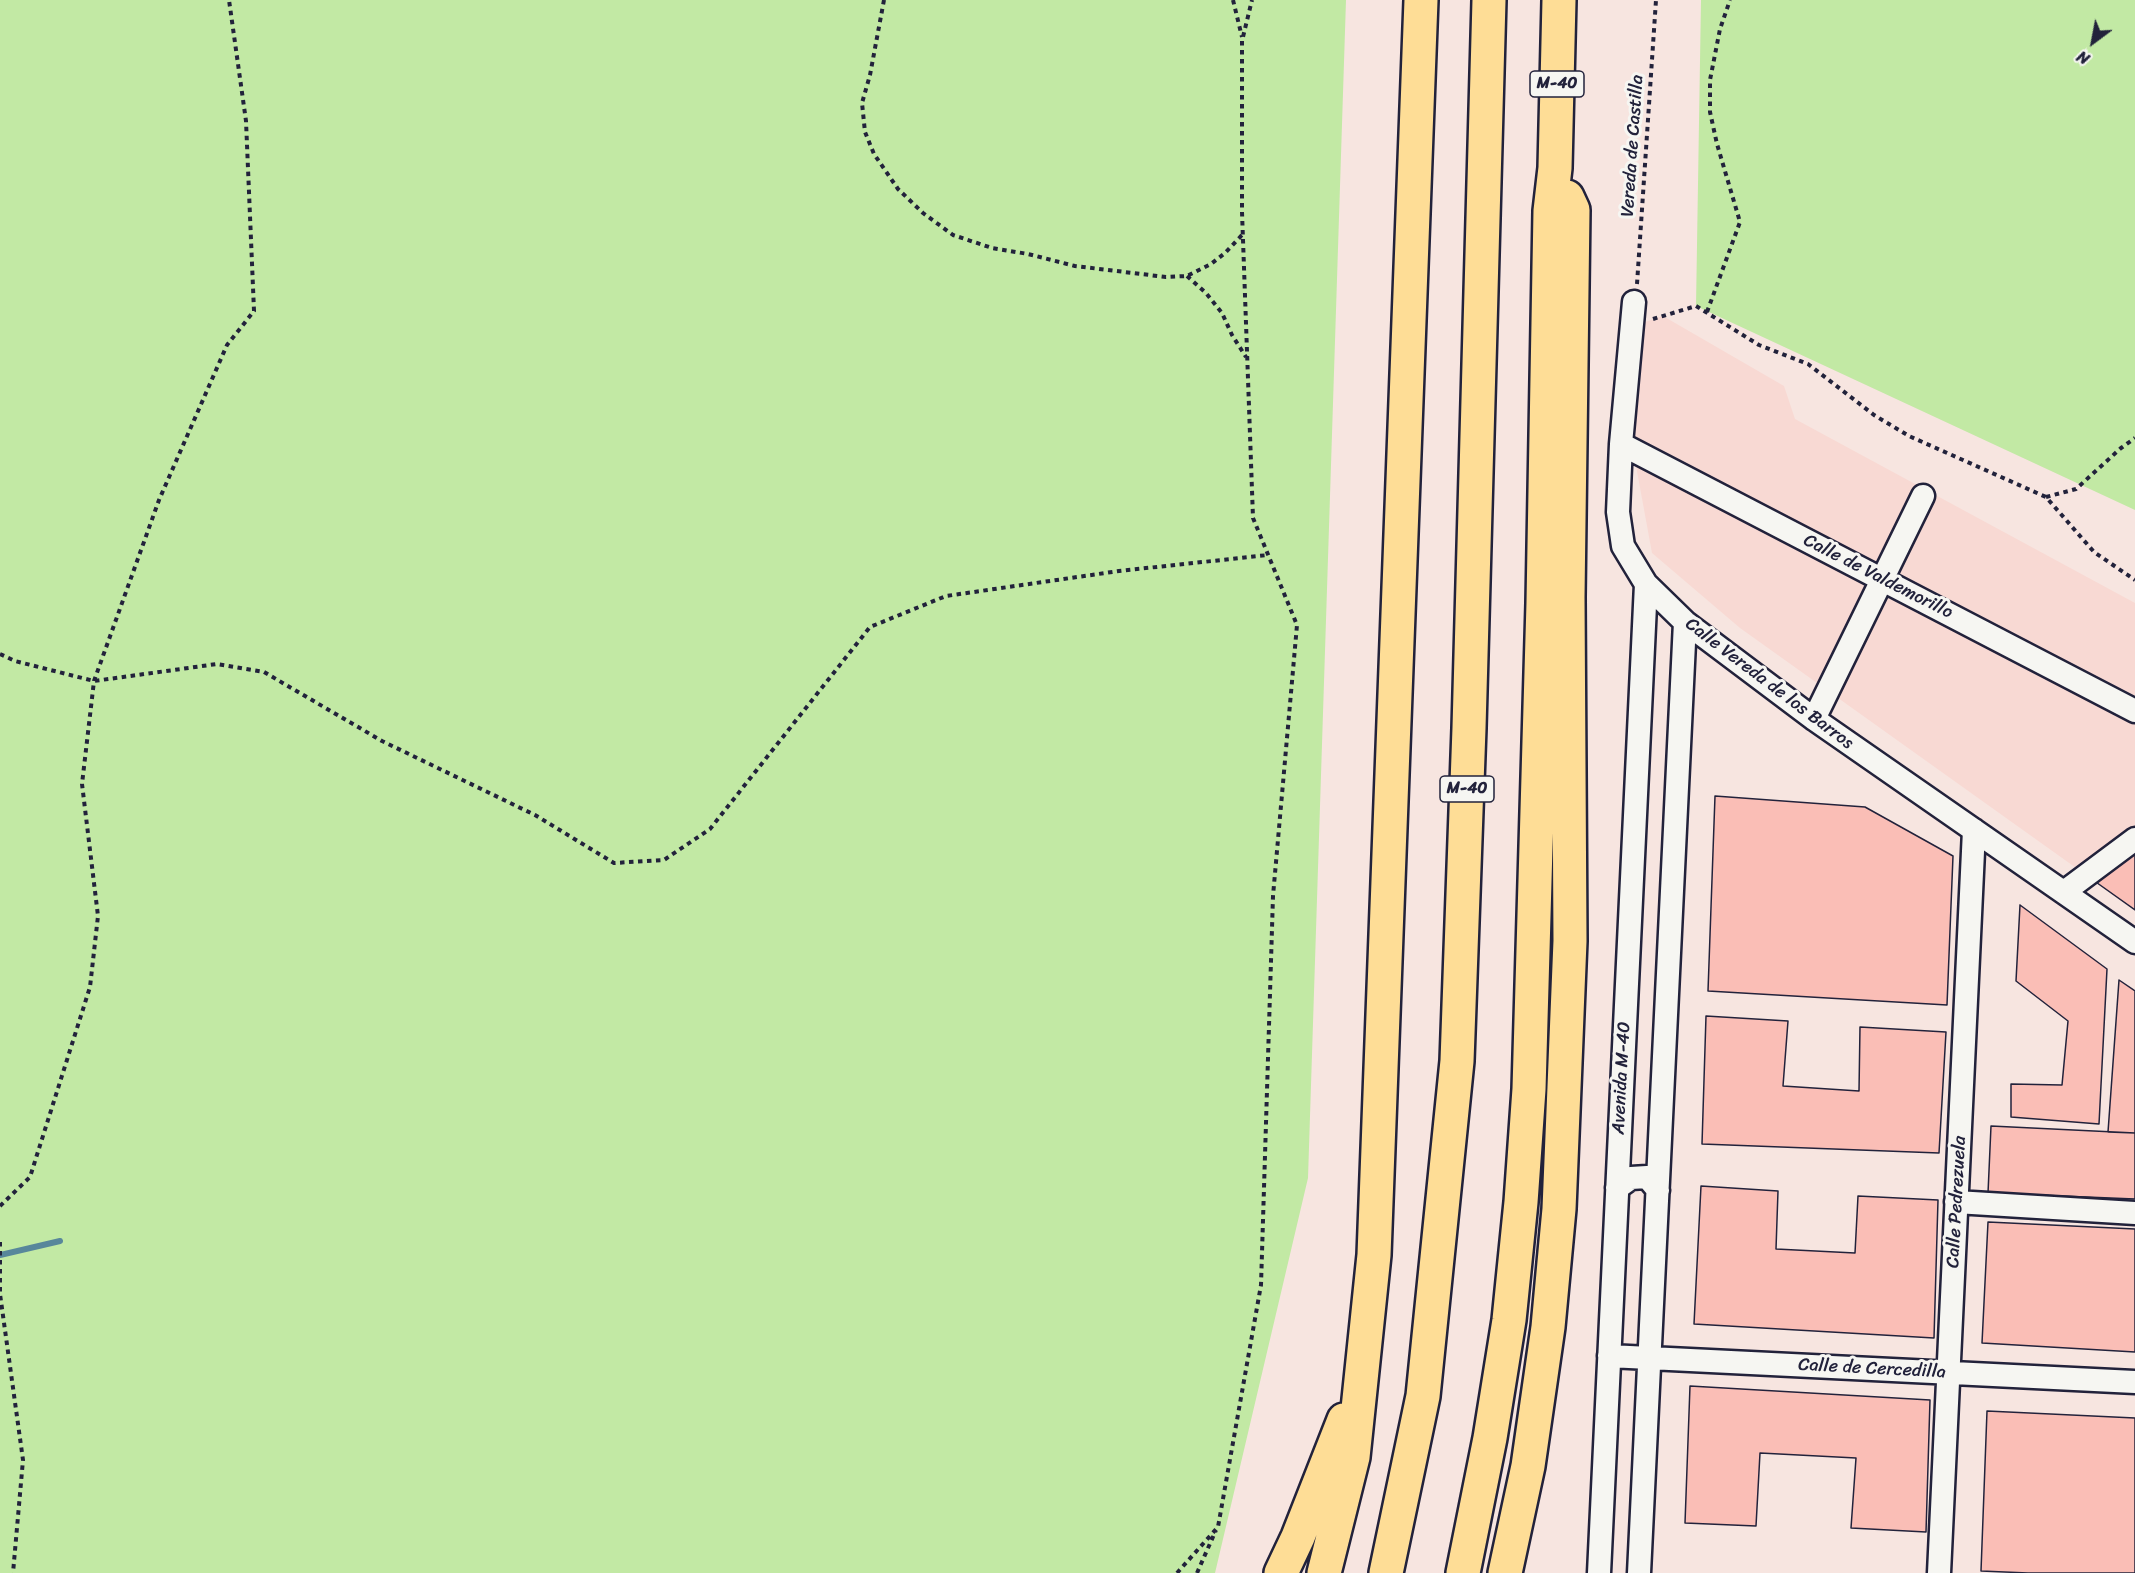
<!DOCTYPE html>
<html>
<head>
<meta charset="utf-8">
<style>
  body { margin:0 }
  #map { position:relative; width:2135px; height:1573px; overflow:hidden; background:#f7e5e0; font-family:Sriracha,sans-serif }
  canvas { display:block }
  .north { position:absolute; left:2063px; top:12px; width:60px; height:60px; -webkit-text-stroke:4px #f6f6f2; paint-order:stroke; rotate:212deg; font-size:16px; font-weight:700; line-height:24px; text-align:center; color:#22223b }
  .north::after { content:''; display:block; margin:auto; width:21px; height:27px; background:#22223b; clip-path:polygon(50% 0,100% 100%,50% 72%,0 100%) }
</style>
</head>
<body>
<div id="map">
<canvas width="2135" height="1573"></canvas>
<div class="north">N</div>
</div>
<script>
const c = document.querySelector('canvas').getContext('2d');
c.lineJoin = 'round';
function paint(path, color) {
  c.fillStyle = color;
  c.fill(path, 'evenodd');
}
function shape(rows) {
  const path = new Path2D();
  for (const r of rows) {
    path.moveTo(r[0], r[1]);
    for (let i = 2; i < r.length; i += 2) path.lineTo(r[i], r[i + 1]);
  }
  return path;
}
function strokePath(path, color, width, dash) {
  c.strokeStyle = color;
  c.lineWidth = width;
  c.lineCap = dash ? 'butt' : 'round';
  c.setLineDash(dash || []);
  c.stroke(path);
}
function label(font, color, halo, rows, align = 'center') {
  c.font = font + ' Sriracha,sans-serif';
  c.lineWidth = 6;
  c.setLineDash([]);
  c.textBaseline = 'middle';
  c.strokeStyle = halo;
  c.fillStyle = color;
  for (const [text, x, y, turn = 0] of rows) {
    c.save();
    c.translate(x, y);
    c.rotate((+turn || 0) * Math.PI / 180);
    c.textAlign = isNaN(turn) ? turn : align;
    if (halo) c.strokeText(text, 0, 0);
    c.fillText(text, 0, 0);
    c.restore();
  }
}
paint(shape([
  [1663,316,1784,386,1795,419,2135,603,2135,910,1740,628,1652,553,1632,444,1642,323]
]), '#f8d9d3');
paint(shape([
  [0,0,1346,0,1308,1178,1215,1573,0,1573],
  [1701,0,2135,0,2135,510,1696,306]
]), '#c2e9a4');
strokePath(shape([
  [0,1255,60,1241]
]), '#58879b', 6);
const building = shape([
  [1715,796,1865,807,1953,856,1947,1005,1708,991,1715,796],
  [2135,847,2135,910,2093,880,2135,847],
  [2020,905,2107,969,2099,1124,2011,1117,2011,1084,2062,1085,2068,1021,2016,981,2020,905],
  [2119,980,2135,991,2135,1133,2108,1132,2119,980],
  [1706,1016,1788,1021,1783,1086,1859,1091,1860,1027,1946,1032,1939,1153,1702,1144,1706,1016],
  [1991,1126,2135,1133,2135,1199,1988,1193,1991,1126],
  [1701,1186,1778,1191,1776,1249,1855,1253,1858,1196,1938,1200,1934,1338,1694,1324,1701,1186],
  [1988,1222,2135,1229,2135,1352,1982,1343,1988,1222],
  [1690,1386,1930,1400,1926,1532,1851,1528,1856,1458,1760,1453,1756,1526,1685,1523,1690,1386],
  [1987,1411,2135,1418,2135,1573,2028,1573,1981,1571,1987,1411]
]);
paint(building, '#fabeb6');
strokePath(building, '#22223b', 1.5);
const minor = shape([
  [1634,302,1621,444,1618,512,1623,546,1646,584,1685,622,1814,719,2135,942],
  [1621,444,2135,711],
  [1814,719,1923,496],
  [2064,892,2135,839],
  [1617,1188,1631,1178,1647,1177,1658,1190],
  [1956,1202,2135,1213],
  [1609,1356,2135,1382],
  [1599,1573,1646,584],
  [1639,1573,1685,622],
  [1939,1573,1974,830]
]);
const highway = shape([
  [1281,1573,1298,1537,1344,1420],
  [1324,1573,1353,1457,1374,1255,1421,0],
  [1386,1573,1423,1396,1457,1061,1469,728,1489,0],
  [1463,1573,1490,1438,1509,1320,1521,1202,1529,1089,1543,603,1550,211,1555,168,1559,0],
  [1505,1573,1528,1466,1548,1327,1559,1209,1570,941,1568,597,1573,210,1567,197]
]);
strokePath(minor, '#22223b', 27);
strokePath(highway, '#22223b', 38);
strokePath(shape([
  [884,0,870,75,862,103,865,132,874,154,898,189,923,213,953,235,992,248,1028,254,1075,266,1166,277,1187,276,1211,264,1225,253,1242,235],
  [1233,0,1242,37],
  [1187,276,1206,293,1222,313,1232,335,1246,357],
  [1637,284,1656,0],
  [1707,312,1740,222,1717,144,1710,112,1710,80,1720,29,1730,0],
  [1653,319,1696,306,1759,345,1808,364,1874,415,1909,436,2046,497,2094,552,2135,580],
  [2046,497,2076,489,2121,448,2135,438],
  [0,654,15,661,94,681,217,664,264,672,382,741,535,815,614,863,664,860,710,829,870,627,946,596,1119,571,1268,555],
  [0,1206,30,1177,90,987,98,916,82,784,94,681,159,500,227,345,254,311,246,121,229,0],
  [0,1242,0,1294,23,1460,13,1573],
  [1177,1573,1218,1527,1261,1285,1273,896,1297,625,1253,518,1242,212,1242,41,1252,0],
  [1197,1573,1216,1530]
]), '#22223b', 4, [4.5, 4.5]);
strokePath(minor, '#f6f6f2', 22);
strokePath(highway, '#fedd96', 33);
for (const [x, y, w] of [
  [1557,84,54],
  [1467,789,54]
]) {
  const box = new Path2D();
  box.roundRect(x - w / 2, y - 13, w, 26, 4.5);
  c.fillStyle = '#f6f6f2';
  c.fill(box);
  strokePath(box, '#22223b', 1.5);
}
label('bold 16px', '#22223b', null, [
  ["M-40",1557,84],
  ["M-40",1467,789]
]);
label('18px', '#22223b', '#f6f6f2', [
  ["Vereda de Castilla",1633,146,-86],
  ["Calle de Valdemorillo",1878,577,27],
  ["Calle Vereda de los Barros",1769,684,37],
  ["Avenida M-40",1622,1078,-87],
  ["Calle Pedrezuela",1957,1202,-87],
  ["Calle de Cercedilla",1872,1369,3]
]);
</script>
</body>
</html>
